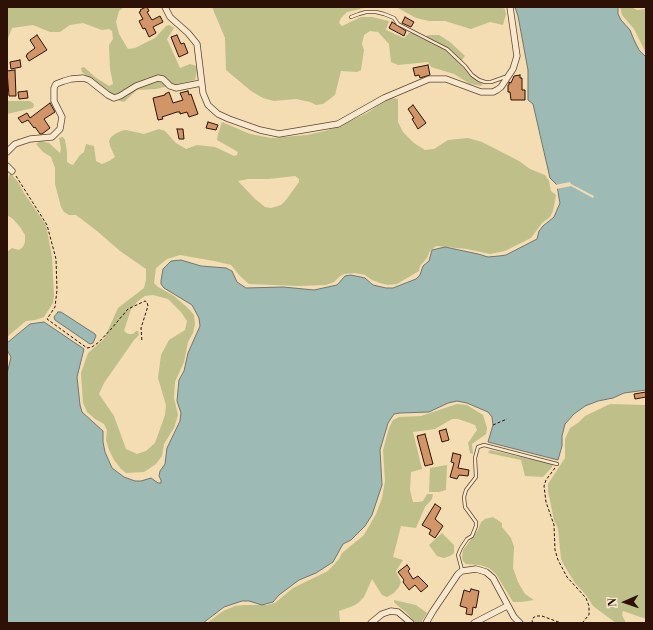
<!DOCTYPE html>
<html>
<head>
<meta charset="utf-8">
<style>
  body { margin:0 }
  #map { position:relative; width:653px; height:630px; overflow:hidden; background:#f4dcb3; font-family:"Libre Bodoni",serif }
  canvas { display:block }
  .frame { position:absolute; inset:0; border:8px solid #2d1107; pointer-events:none }
  .north { position:absolute; left:605px; top:582px; width:40px; height:40px; -webkit-text-stroke:3px #f8e8ce; paint-order:stroke; rotate:268deg; font-size:11px; font-weight:700; line-height:16px; text-align:center; color:#2d1107 }
  .north::after { content:''; display:block; margin:auto; width:14px; height:18px; background:#2d1107; clip-path:polygon(50% 0,100% 100%,50% 72%,0 100%) }
</style>
</head>
<body>
<div id="map">
<canvas width="653" height="630"></canvas>
<div class="frame"></div>
<div class="north">N</div>
</div>
<script>
const c = document.querySelector('canvas').getContext('2d');
c.lineJoin = 'round';
function paint(path, color) {
  c.fillStyle = color;
  c.fill(path, 'evenodd');
}
function shape(rows) {
  const path = new Path2D();
  for (const r of rows) {
    path.moveTo(r[0], r[1]);
    for (let i = 2; i < r.length; i += 2) path.lineTo(r[i], r[i + 1]);
  }
  return path;
}
function strokePath(path, color, width, dash) {
  c.strokeStyle = color;
  c.lineWidth = width;
  c.lineCap = dash ? 'butt' : 'round';
  c.setLineDash(dash || []);
  c.stroke(path);
}
paint(shape([
  [7,7,124,7,119,11,116,22,119,34,128,49,135,48,155,38,166,26,169,25,174,28,167,39,180,68,190,64,196,66,197,71,195,80,156,89,137,90,124,102,117,100,115,95,109,93,82,72,81,68,84,67,95,77,109,86,113,84,110,69,109,45,113,39,112,31,109,29,102,30,83,23,70,25,60,32,50,32,33,25,12,28,7,41],
  [212,7,368,7,347,12,341,18,339,23,342,26,361,17,372,17,389,21,386,30,404,38,409,33,413,33,421,38,429,35,439,35,450,42,465,56,462,60,462,66,473,78,483,84,481,86,470,84,454,74,431,67,428,62,398,65,391,62,389,44,378,32,370,31,364,35,362,44,364,50,361,70,357,72,341,71,335,95,323,104,316,105,310,102,296,99,274,101,263,98,251,91,226,70,225,38],
  [396,7,501,7,505,9,506,14,503,25,490,22,471,29,445,21,429,21,416,18],
  [620,7,631,7,637,10,646,9,646,53,634,29,622,15],
  [393,98,398,99,398,122,403,132,414,143,425,150,434,149,448,140,468,138,482,142,519,161,530,169,545,175,549,181,551,191,556,195,553,211,550,217,542,223,531,238,505,251,490,254,467,249,436,246,430,251,427,258,420,266,419,271,397,284,388,285,380,283,372,280,365,275,355,273,344,274,339,277,334,282,326,285,298,286,249,284,240,276,231,265,214,261,180,255,167,259,156,268,154,283,158,287,174,296,189,309,194,315,195,324,193,333,188,342,184,362,175,382,174,398,178,415,174,428,164,444,162,456,156,464,144,472,126,473,121,469,114,460,109,450,106,440,107,430,104,424,95,419,87,412,83,403,81,373,88,353,104,339,118,308,144,288,146,280,146,269,120,251,97,231,76,215,69,215,64,212,61,207,55,184,55,168,51,157,43,152,36,144,41,141,49,143,60,153,61,149,59,138,63,137,65,140,67,152,67,162,70,164,73,165,80,155,84,152,86,144,94,146,96,161,102,164,109,161,115,157,110,146,109,141,111,137,115,134,121,131,126,130,144,134,159,129,165,131,176,143,186,149,197,145,215,147,234,156,237,155,238,152,217,140,218,134,222,122,250,134,271,138,307,135,325,131,342,125,367,113,383,102],
  [295,176,299,179,299,182,286,200,281,205,271,208,265,207,255,199,238,181,248,179,269,179],
  [153,295,168,299,181,312,187,321,185,330,169,340,161,355,158,378,166,405,165,415,155,443,146,451,137,454,126,449,114,416,99,394,104,383,134,340,139,335,138,331,136,331,133,334,128,334,124,331,131,309,138,301,145,296],
  [7,100,8,101,30,101,34,104,33,108,7,114],
  [11,174,18,182,24,193,46,225,52,257,54,296,53,303,44,317,35,320,26,321,7,337,7,252,12,248,19,250,23,247,25,242,25,235,20,227,13,219,7,215,7,186,9,175],
  [457,404,467,405,483,415,487,428,486,434,472,444,473,454,470,453,468,443,477,430,475,425,467,422,458,419,452,419,435,429,413,432,422,469,411,472,410,490,413,502,418,502,423,501,427,494,433,494,432,499,425,507,416,528,401,526,393,557,403,560,396,571,401,582,399,587,394,593,387,597,382,595,372,579,364,597,358,603,353,606,339,611,340,622,207,623,223,611,235,606,244,605,267,605,275,603,293,588,328,571,339,559,342,553,364,535,376,514,382,498,385,481,383,450,389,428,393,420,399,417,421,416],
  [610,404,646,405,646,619,623,611,622,615,626,623,616,623,593,606,586,595,575,583,565,567,561,559,558,529,554,520,548,491,548,484,565,458,565,439,570,428,578,423,585,416],
  [490,450,553,464,552,467,543,477,525,476,521,460,488,453],
  [447,465,446,490,439,492,429,492,430,468],
  [493,517,502,523,502,527,511,538,514,547,513,568,518,582,525,594,534,600,521,602,513,602,496,574,489,568,480,565,466,564,463,561,462,557,463,550,478,530,481,522,485,519],
  [442,533,454,545,454,553,450,556,444,558,437,556,429,545],
  [394,600,416,605,427,613,421,623,416,623,406,612,398,606,394,602]
]), '#bfbf8a');
const water = shape([
  [515,7,618,7,618,14,621,20,630,30,634,40,639,50,646,57,646,390,624,393,613,398,598,401,585,406,574,414,565,424,562,436,562,446,558,460,488,442,493,425,492,417,488,412,467,403,457,401,448,403,429,412,400,413,394,414,388,423,380,450,382,485,372,515,365,526,351,540,343,544,333,562,316,573,299,580,279,595,273,602,262,605,249,601,242,601,224,607,203,623,7,623,7,374,11,357,7,350,7,343,30,324,44,322,84,349,77,377,80,405,82,412,103,431,103,442,105,452,112,468,124,477,135,481,141,481,151,478,158,483,161,483,161,480,159,476,160,471,165,464,167,448,180,421,181,413,177,401,179,380,184,371,188,353,200,326,199,318,192,305,164,288,161,284,161,281,163,269,171,261,181,260,201,266,226,268,232,271,237,282,246,288,283,287,314,290,337,285,345,276,351,275,365,278,373,285,386,288,393,288,416,279,420,275,423,266,429,261,432,250,445,247,478,254,488,257,499,256,506,255,537,239,539,231,543,226,554,217,560,203,559,198,557,185,550,178,533,104,528,100,528,70,518,16,515,7],
  [58,312,61,312,95,334,96,336,93,343,90,344,55,320,54,317,58,312]
]);
paint(water, '#9ebab5');
strokePath(water, '#71766f', 1);
paint(shape([
  [570,182,571,184,594,196,593,198,571,186,556,189,555,185]
]), '#f4dcb3');
const building = shape([
  [146,7,147,7,149,11,147,12,152,20,160,16,163,22,153,27,156,33,149,37,145,28,143,29,139,21,143,19,139,12,141,11,140,10,146,7],
  [405,17,414,22,411,27,402,23,405,17],
  [392,22,406,31,404,36,389,28,392,22],
  [37,35,47,50,29,61,26,56,27,55,27,54,35,48,30,40,37,35],
  [177,35,181,44,184,43,188,53,179,57,171,37,177,35],
  [20,60,21,67,11,69,10,62,20,60],
  [428,65,430,75,420,78,419,75,415,76,413,68,428,65],
  [15,70,16,96,9,96,7,71,15,70],
  [520,75,520,78,522,78,522,90,525,90,525,100,511,100,510,92,508,92,508,85,509,85,509,82,511,83,514,76,520,75],
  [27,91,28,98,19,99,18,92,27,91],
  [188,91,189,95,191,94,198,114,189,117,187,112,180,114,180,112,177,112,162,117,163,119,158,120,153,98,165,95,165,94,169,92,173,103,183,100,180,93,188,91],
  [50,103,55,112,44,119,50,128,42,134,40,134,35,127,34,128,28,120,22,123,18,118,27,113,30,118,50,103],
  [413,105,426,123,418,129,412,119,414,118,408,109,413,105],
  [208,122,218,125,216,130,206,128,208,122],
  [177,129,183,129,184,139,179,139,177,129],
  [646,392,646,397,635,399,634,394,646,392],
  [446,429,449,440,442,442,439,431,446,429],
  [425,434,433,464,425,466,417,436,425,434],
  [453,453,461,455,458,468,469,470,468,476,459,475,457,479,450,477,454,463,451,462,453,453],
  [435,504,441,508,435,519,443,526,435,538,429,534,431,530,422,525,435,504],
  [407,565,410,569,408,571,413,579,418,576,428,586,421,592,415,585,409,590,403,582,404,580,398,572,407,565],
  [471,589,479,591,476,608,473,607,472,615,466,614,467,608,460,606,464,590,470,592,471,589]
]);
paint(building, '#d29568');
strokePath(building, '#2d1107', 1);
const service = shape([
  [351,17,359,14,366,12,376,12,384,14,394,18,398,24,447,49,465,66,472,75,479,80,485,82,491,82,505,77],
  [462,570,458,555,461,548,467,539,472,536,476,526,476,522,465,507,464,497,466,490,476,477,475,458,478,447,484,445,557,464]
]);
const minor = shape([
  [165,7,170,17,188,33,197,44,203,93,208,105,218,114,229,119,260,130,279,134,338,124,384,98,429,79,446,79,481,92,493,92,497,90,501,87,513,69,517,56,510,7],
  [7,152,15,144,30,139,52,137,60,129,62,117,54,101,54,88,56,84,64,81,71,79,83,78,89,80,108,95,114,98,120,96,136,86,158,78,163,79,170,86,176,88,201,83],
  [7,166,12,171],
  [371,623,382,614,391,611,398,612,411,623],
  [426,623,433,611,458,574,462,571,476,569,486,572,493,578,514,617,520,623],
  [474,623,507,606]
]);
strokePath(service, '#5f4432', 4);
strokePath(minor, '#5f4432', 7);
strokePath(shape([
  [16,176,47,225,56,259,57,290,55,307,47,319,87,348,92,347,99,342,112,328,128,309,145,301,147,302,148,306,141,328,142,342],
  [493,425,507,419],
  [555,468,546,480,544,486,546,502,554,525,555,550,558,560,567,577,586,598,589,606,589,615,582,623],
  [533,623,532,621,533,618,536,616,542,616,561,623]
]), '#2d1107', 1, [3, 2]);
strokePath(service, '#f8e8ce', 2.5);
strokePath(minor, '#f8e8ce', 5.5);
</script>
</body>
</html>
